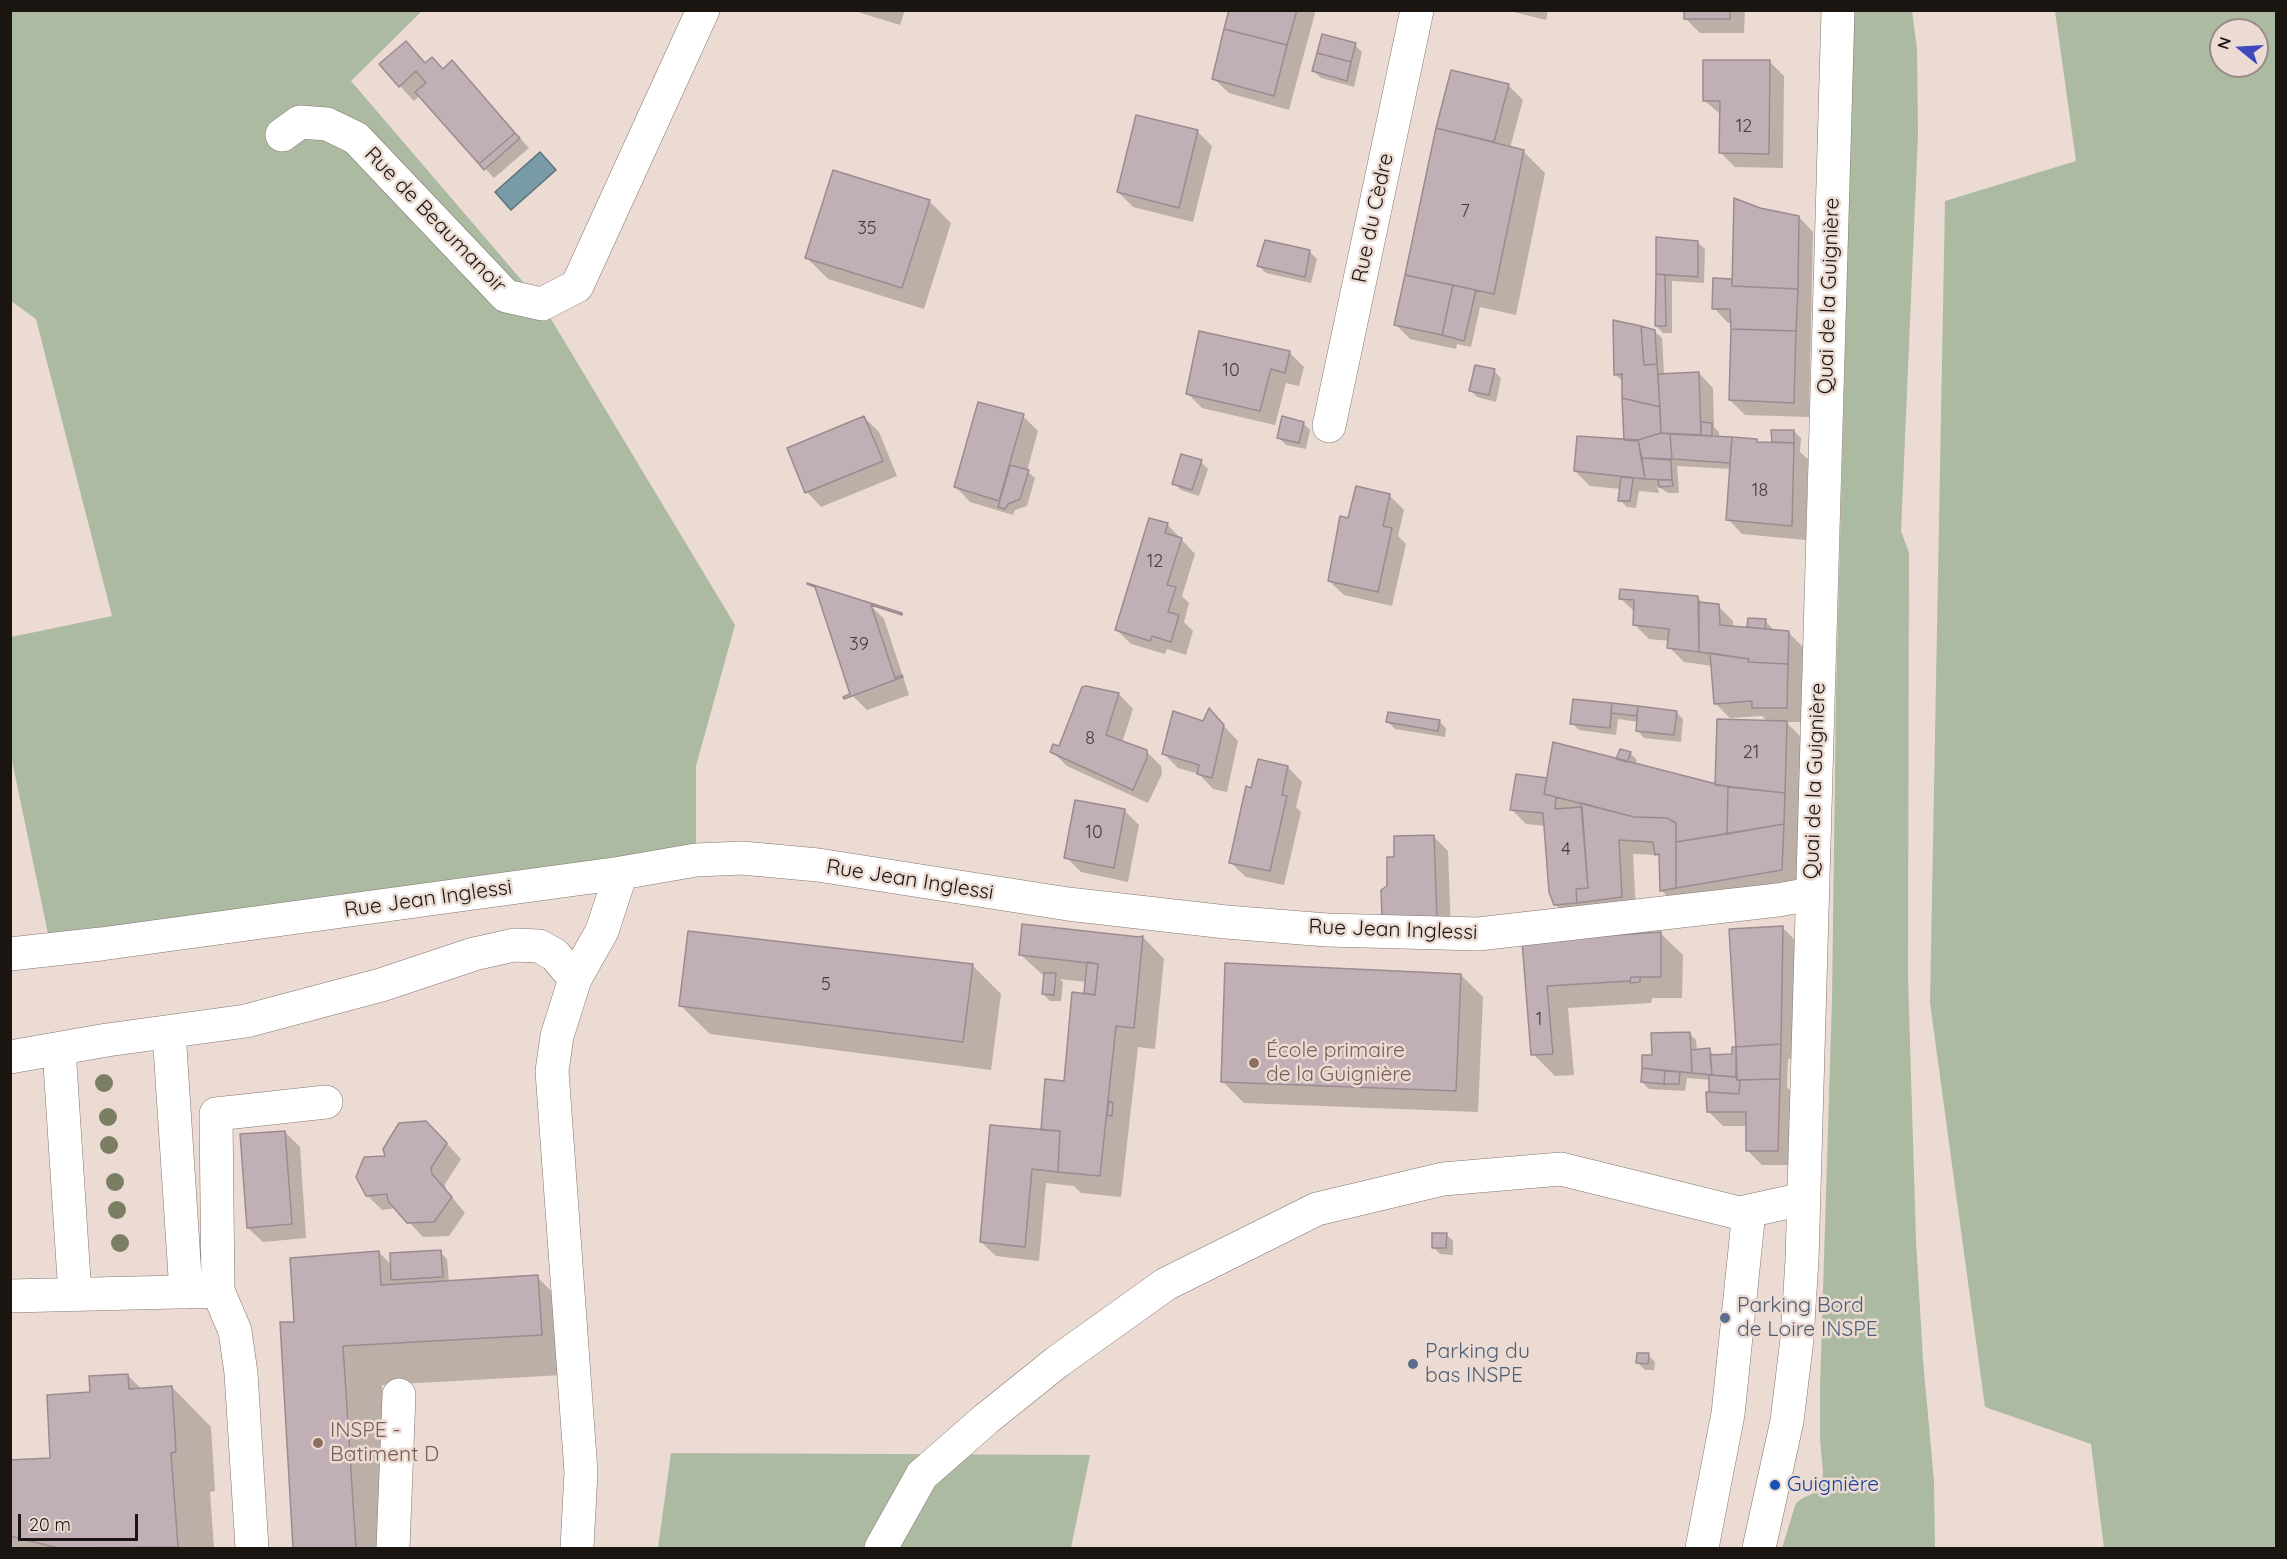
<!DOCTYPE html>
<html>
<head>
<meta charset="utf-8">
<style>
  body { margin:0 }
  #map { position:relative; width:2287px; height:1559px; overflow:hidden; background:#ebdbd3; font-family:Quicksand,sans-serif }
  canvas { display:block }
  .frame { position:absolute; inset:0; border:12px solid #1b1512; pointer-events:none }
  .north { position:absolute; left:2209px; top:18px; width:60px; height:60px; box-sizing:border-box; background:#ebdbd3; border:2px solid #988c86; border-radius:50%; rotate:288deg; font-size:16px; font-weight:700; line-height:24px; text-align:center; color:#1b1512 }
  .north::after { content:''; display:block; margin:auto; width:21px; height:27px; background:#3f48bc; clip-path:polygon(50% 0,100% 100%,50% 72%,0 100%) }
  .scale { position:absolute; left:18px; top:1514px; width:120px; height:27px; box-sizing:border-box; border:3px solid #1b1512; border-top:0; padding-left:8px; font-size:18px; line-height:21px; white-space:nowrap; color:#1b1512; -webkit-text-stroke:4px #ebdbd3; paint-order:stroke }
</style>
</head>
<body>
<div id="map">
<canvas width="2287" height="1559"></canvas>
<div class="frame"></div>
<div class="north">N</div>
<div class="scale">20 m</div>
</div>
<script>
const c = document.querySelector('canvas').getContext('2d');
c.lineJoin = 'round';
function paint(path, color) {
  c.fillStyle = color;
  c.fill(path, 'evenodd');
}
function shape(rows) {
  const path = new Path2D();
  for (const r of rows) {
    path.moveTo(r[0], r[1]);
    for (let i = 2; i < r.length; i += 2) path.lineTo(r[i], r[i + 1]);
  }
  return path;
}
function strokePath(path, color, width, dash) {
  c.strokeStyle = color;
  c.lineWidth = width;
  c.lineCap = dash ? 'butt' : 'round';
  c.setLineDash(dash || []);
  c.stroke(path);
}
function label(font, color, halo, rows, align = 'center') {
  c.font = font + ' Quicksand,sans-serif';
  c.lineWidth = 5;
  c.setLineDash([]);
  c.textBaseline = 'middle';
  c.strokeStyle = halo;
  c.fillStyle = color;
  for (const [text, x, y, turn = 0] of rows) {
    c.save();
    c.translate(x, y);
    c.rotate((+turn || 0) * Math.PI / 180);
    c.textAlign = isNaN(turn) ? turn : align;
    if (halo) c.strokeText(text, 0, 0);
    c.fillText(text, 0, 0);
    c.restore();
  }
}
paint(shape([
  [10,11,422,11,351,81,542,304,735,625,696,766,696,860,51,948,11,756,11,637,112,616,36,319,11,301],
  [1854,11,1912,11,1917,49,1918,135,1901,531,1909,553,1908,977,1916,1240,1923,1360,1934,1481,1935,1548,1782,1548,1796,1503,1803,1498,1818,1491,1821,1487,1823,1472,1820,1439,1820,1388,1832,999,1836,695],
  [2055,11,2276,11,2276,1548,2104,1548,2091,1444,1985,1407,1930,1003,1945,201,2076,161],
  [2221,30,2257,30,2257,66,2221,66],
  [671,1453,1090,1455,1071,1548,658,1548]
]), '#acbaa1');
const water = shape([
  [540,152,556,170,511,210,495,192,540,152]
]);
paint(water, '#799aa7');
strokePath(water, '#5d727a', 1.5);
paint(shape([
  [858,10,905,10,900,25,861,13],
  [1231,10,1313,10,1315,13,1289,110,1229,93,1214,79],
  [1506,10,1548,10,1546,20],
  [1686,10,1745,10,1744,33,1700,33,1686,19],
  [406,43,427,64,443,70,452,63,529,148,494,178,492,176,420,95,414,101,400,86],
  [1355,45,1362,52,1354,87,1321,78,1314,71],
  [1770,62,1784,76,1783,168,1735,167,1720,152,1721,115,1704,100],
  [1452,72,1508,85,1523,100,1510,148,1523,151,1545,173,1516,315,1480,307,1471,347,1457,344,1456,349,1410,339,1396,325,1438,129],
  [1197,131,1212,146,1193,222,1133,207,1118,192],
  [929,201,951,223,924,309,828,279,806,257],
  [1760,209,1799,217,1813,232,1809,417,1745,415,1730,400,1732,323,1728,323,1714,308,1714,280,1733,281],
  [1658,239,1697,242,1705,249,1704,283,1672,281,1672,333,1663,333,1656,326],
  [1310,252,1317,259,1311,283,1266,273,1259,266],
  [1654,331,1662,338,1664,373,1666,375,1699,373,1713,388,1714,427,1719,432,1719,438,1757,440,1760,444,1776,444,1773,442,1794,431,1801,438,1800,452,1808,459,1806,540,1742,534,1728,519,1731,469,1677,466,1679,493,1668,493,1657,486,1659,493,1639,491,1636,508,1627,507,1620,500,1621,489,1590,486,1575,471,1626,441,1623,382,1615,374],
  [1289,352,1304,367,1299,386,1286,383,1275,425,1202,408,1187,393],
  [1494,371,1501,378,1496,402,1477,397,1470,390],
  [1023,416,1038,431,1027,471,1035,478,1027,506,1015,510,1013,515,970,502,956,487],
  [864,417,879,432,897,476,821,507,807,492],
  [1303,423,1310,430,1306,449,1286,445,1279,438],
  [1201,462,1208,469,1199,496,1181,490,1174,483],
  [1389,495,1404,510,1398,536,1406,544,1392,606,1344,595,1329,581,1350,520],
  [1167,524,1195,554,1182,596,1189,603,1184,622,1193,631,1186,655,1167,649,1165,654,1131,644,1117,630],
  [1697,597,1704,604,1718,606,1733,621,1733,627,1748,629,1749,620,1765,621,1772,628,1772,631,1788,632,1803,647,1801,722,1786,722,1801,737,1797,884,1676,905,1662,891,1661,859,1657,855,1633,854,1636,912,1570,919,1555,904,1546,826,1526,824,1511,809,1548,780,1617,760,1630,753,1637,760,1635,765,1717,786,1768,722,1762,716,1730,718,1715,703,1713,666,1684,662,1669,647,1670,641,1649,639,1634,624,1635,612,1620,598],
  [869,604,884,619,909,695,867,710,852,695],
  [1083,689,1119,694,1133,709,1122,743,1146,751,1161,766,1162,774,1148,803,1067,766,1052,751,1060,748],
  [1575,700,1676,712,1683,719,1681,742,1644,738,1637,730,1638,722,1618,719,1616,735,1579,730,1572,723],
  [1439,721,1446,728,1445,737,1395,729,1388,722],
  [1203,723,1223,725,1238,741,1227,792,1213,789,1199,774,1178,768,1163,753],
  [1288,767,1302,782,1296,807,1301,812,1284,885,1246,877,1231,863,1253,790],
  [1124,810,1139,825,1128,882,1081,872,1066,857],
  [1433,836,1448,851,1451,932,1389,886,1395,858],
  [1783,928,1797,942,1796,1059,1788,1059,1787,1087,1794,1095,1793,1165,1762,1165,1747,1150,1747,1126,1723,1126,1708,1111,1713,1094,1710,1092,1711,1080,1687,1078,1685,1091,1649,1089,1642,1082,1643,1057,1653,1056,1689,1033,1696,1040,1697,1051,1709,1050,1716,1057,1734,1056,1733,1048,1739,1048],
  [1661,934,1683,955,1682,998,1652,998,1651,1003,1568,1008,1574,1075,1555,1076,1533,1054,1524,942],
  [1143,937,1164,959,1155,1049,1138,1047,1121,1197,1081,1193,1074,1186,1046,1183,1039,1261,996,1256,981,1242,1042,1131,1065,1083,1088,995,1085,993,1086,982,1060,979,1063,982,1061,1001,1050,1001,1043,994,1045,977,1021,955],
  [972,965,1001,994,991,1070,710,1034,681,1006],
  [1461,975,1483,997,1478,1112,1244,1103,1222,1081],
  [285,1132,300,1147,306,1238,263,1242,248,1228],
  [441,1137,461,1159,445,1184,446,1190,465,1213,449,1236,423,1237,396,1208,382,1210,367,1195],
  [1446,1234,1453,1241,1453,1255,1440,1254,1433,1247],
  [379,1252,392,1266,440,1252,447,1259,449,1283,537,1277,577,1316,581,1374,382,1385,392,1548,294,1548,281,1324,296,1323],
  [1648,1355,1655,1362,1654,1370,1645,1370,1638,1363],
  [128,1375,142,1390,172,1387,211,1427,215,1491,210,1492,214,1548,10,1548,10,1462,52,1459,92,1394]
]), '#0003');
const building = shape([
  [1229,10,1297,10,1287,45,1224,29,1229,10],
  [1684,10,1730,10,1730,19,1684,19,1684,10],
  [1224,29,1287,45,1274,96,1212,79,1224,29],
  [1322,34,1356,43,1351,62,1317,53,1322,34],
  [406,41,425,63,432,57,443,69,452,60,515,133,479,164,415,92,426,83,416,71,399,87,379,64,406,41],
  [1317,53,1351,62,1347,81,1312,71,1317,53],
  [1703,60,1770,60,1769,154,1719,153,1720,101,1703,101,1703,60],
  [1451,70,1509,84,1494,142,1436,128,1451,70],
  [1136,115,1198,130,1179,208,1117,192,1136,115],
  [1436,128,1524,150,1494,294,1405,275,1436,128],
  [515,133,520,138,484,170,479,164,515,133],
  [833,170,930,200,902,288,805,258,833,170],
  [1734,198,1760,208,1799,216,1798,289,1732,286,1734,198],
  [1656,237,1698,241,1698,277,1656,274,1656,237],
  [1265,240,1310,250,1305,277,1257,266,1265,240],
  [1656,274,1665,275,1666,326,1655,326,1656,274],
  [1405,275,1453,285,1442,335,1394,325,1405,275],
  [1713,278,1732,279,1732,286,1798,289,1796,331,1731,329,1730,309,1712,309,1713,278],
  [1453,285,1476,290,1464,341,1442,335,1453,285],
  [1613,320,1641,326,1644,365,1657,364,1660,407,1622,398,1622,374,1614,375,1613,320],
  [1641,326,1655,330,1657,364,1644,365,1641,326],
  [1731,329,1796,331,1794,403,1729,400,1731,329],
  [1199,331,1290,351,1285,373,1271,369,1260,411,1186,394,1199,331],
  [1475,365,1495,369,1489,395,1469,391,1475,365],
  [1699,372,1701,435,1661,433,1658,374,1699,372],
  [1622,398,1660,407,1661,433,1635,441,1624,440,1622,398],
  [978,402,1024,414,999,501,954,487,978,402],
  [864,416,883,461,805,493,787,448,864,416],
  [1282,416,1304,422,1299,443,1277,438,1282,416],
  [1701,422,1712,423,1712,436,1701,435,1701,422],
  [1771,430,1794,430,1794,443,1772,442,1771,430],
  [1661,433,1670,434,1672,459,1642,458,1638,440,1661,433],
  [1670,434,1732,437,1730,463,1672,459,1670,434],
  [1577,436,1638,440,1645,479,1574,471,1577,436],
  [1732,437,1757,439,1757,442,1794,443,1792,526,1726,520,1732,437],
  [1181,454,1202,460,1192,490,1172,484,1181,454],
  [1642,458,1671,460,1672,480,1645,479,1642,458],
  [1010,465,1029,470,1020,499,1008,504,1005,509,998,507,1010,465],
  [1621,477,1633,478,1630,501,1618,501,1621,477],
  [1658,480,1672,480,1673,486,1659,487,1658,480],
  [1356,486,1390,494,1383,526,1392,528,1378,592,1328,581,1340,516,1348,518,1356,486],
  [1149,518,1168,523,1165,533,1182,538,1167,585,1176,587,1168,612,1179,615,1171,642,1152,636,1150,641,1115,630,1149,518],
  [807,583,902,613,902,615,871,605,895,678,902,675,903,677,844,699,843,697,850,694,815,587,807,584,807,583],
  [1620,589,1698,596,1699,652,1667,648,1669,629,1633,625,1634,600,1619,599,1620,589],
  [1699,602,1719,604,1720,625,1789,631,1788,664,1748,662,1749,659,1699,652,1699,602],
  [1748,618,1766,619,1765,629,1747,627,1748,618],
  [1710,653,1749,659,1748,662,1788,664,1787,708,1752,708,1752,701,1714,704,1710,653],
  [1086,686,1119,693,1106,735,1147,750,1147,758,1133,790,1050,752,1053,744,1059,746,1082,687,1086,686],
  [1573,699,1612,703,1610,728,1570,724,1573,699],
  [1612,703,1638,706,1637,716,1611,713,1612,703],
  [1638,706,1677,711,1674,735,1636,731,1638,706],
  [1209,708,1224,725,1212,778,1197,774,1199,765,1162,754,1173,711,1203,721,1209,708],
  [1388,712,1440,720,1438,731,1386,722,1388,712],
  [1717,719,1787,721,1785,793,1715,785,1717,719],
  [1553,742,1728,787,1727,834,1676,842,1676,823,1667,818,1634,817,1544,794,1553,742],
  [1620,749,1631,752,1627,762,1616,759,1620,749],
  [1258,759,1288,766,1282,795,1287,796,1270,871,1229,863,1246,786,1251,788,1258,759],
  [1516,774,1547,778,1544,794,1556,797,1555,809,1582,807,1588,888,1576,889,1577,903,1554,905,1549,892,1543,813,1510,810,1516,774],
  [1728,787,1785,793,1784,824,1727,834,1728,787],
  [1075,800,1125,809,1114,868,1064,858,1075,800],
  [1581,803,1634,817,1667,818,1676,823,1676,888,1660,891,1659,854,1655,855,1653,842,1619,840,1622,897,1577,903,1576,889,1588,888,1581,803],
  [1784,824,1782,870,1676,888,1676,842,1784,824],
  [1434,835,1437,918,1382,919,1381,890,1387,886,1387,857,1394,857,1394,836,1434,835],
  [1022,924,1139,937,1143,936,1134,1028,1116,1026,1100,1176,1058,1172,1060,1131,1041,1130,1045,1079,1064,1081,1072,992,1095,995,1098,964,1019,955,1022,924],
  [1783,926,1781,1044,1736,1047,1729,929,1783,926],
  [688,931,973,964,963,1042,679,1006,688,931],
  [1661,932,1661,977,1631,977,1630,981,1547,986,1553,1054,1531,1055,1522,941,1661,932],
  [1087,962,1098,964,1095,995,1084,993,1087,962],
  [1225,963,1461,974,1456,1091,1221,1082,1225,963],
  [1044,973,1056,973,1054,995,1042,994,1044,973],
  [1631,977,1640,977,1640,982,1630,983,1631,977],
  [1690,1032,1692,1073,1642,1068,1642,1055,1652,1055,1651,1033,1690,1032],
  [1781,1044,1780,1079,1737,1080,1736,1047,1781,1044],
  [1732,1047,1736,1047,1736,1077,1712,1075,1710,1055,1732,1054,1732,1047],
  [1710,1048,1712,1075,1692,1073,1691,1050,1710,1048],
  [1642,1068,1665,1071,1664,1084,1641,1082,1642,1068],
  [1665,1071,1680,1072,1679,1084,1664,1084,1665,1071],
  [1709,1075,1736,1077,1737,1080,1740,1080,1739,1094,1709,1092,1709,1075],
  [1780,1079,1778,1151,1746,1151,1746,1112,1707,1112,1706,1092,1739,1094,1740,1080,1780,1079],
  [1109,1101,1113,1103,1112,1116,1107,1115,1109,1101],
  [426,1121,447,1143,431,1168,432,1174,452,1197,434,1222,407,1223,388,1201,387,1194,366,1196,356,1177,364,1157,385,1156,383,1149,399,1123,426,1121],
  [990,1125,1060,1131,1058,1172,1032,1169,1025,1247,980,1242,990,1125],
  [285,1131,292,1224,247,1228,240,1134,285,1131],
  [1432,1233,1447,1233,1446,1248,1432,1248,1432,1233],
  [441,1250,443,1277,391,1280,390,1253,441,1250],
  [379,1251,381,1285,538,1275,542,1335,343,1346,356,1548,293,1548,280,1322,294,1322,290,1258,379,1251],
  [1637,1353,1649,1353,1648,1364,1636,1363,1637,1353],
  [128,1374,129,1389,172,1386,176,1452,171,1453,178,1547,58,1548,10,1536,10,1460,50,1458,47,1395,90,1392,89,1376,128,1374]
]);
paint(building, '#c0afb5');
strokePath(building, '#9b8b91', 1.5);
const minor = shape([
  [282,135,300,122,327,124,356,138,506,296,542,304,577,286,703,10],
  [1329,426,1417,10],
  [10,954,101,944,621,873,696,860,742,858,818,865,1068,904,1226,922,1327,930,1478,934,1778,900,1811,894],
  [169,1032,186,1292],
  [59,1049,75,1295],
  [10,1057,107,1040,246,1021,381,985,474,954,514,945,539,946,555,955,575,979],
  [218,1291,216,1114,326,1102],
  [10,1296,218,1291,235,1331,241,1373,252,1548],
  [393,1548,399,1395],
  [577,1548,581,1472,552,1071,557,1036,575,979,602,931,621,873],
  [881,1548,922,1475,986,1419,1057,1362,1166,1284,1317,1209,1443,1179,1561,1169,1739,1213,1803,1199],
  [1702,1548,1728,1414,1749,1211]
]);
const major = shape([
  [1759,1548,1787,1421,1797,1339,1802,1260,1838,10]
]);
strokePath(minor, '#83756e', 34);
strokePath(major, '#83756e', 34);
strokePath(minor, '#fff', 33);
strokePath(major, '#fff', 33);
c.fillStyle = '#7a7f63';
for (const [x, y] of [
  [104,1083],
  [108,1117],
  [109,1145],
  [115,1182],
  [117,1210],
  [120,1243]
]) {
  c.beginPath();
  c.arc(x, y, 9, 0, 2 * Math.PI);
  c.fill();
}
for (const [x, y, r, color] of [
  [1254,1063,6,"#8d6e63"],
  [1725,1318,6,"#5c6f8a"],
  [1413,1364,6,"#5c6f8a"],
  [318,1443,6,"#8d6e63"],
  [1775,1485,6,"#1a4fb4"]
]) {
  const dot = new Path2D();
  dot.arc(x, y, r, 0, 2 * Math.PI);
  c.fillStyle = color;
  c.fill(dot);
  strokePath(dot, '#ebdbd3', 2);
}
label('18px', '#443c3b', null, [
  ["12",1744,127],
  ["7",1465,212],
  ["35",867,229],
  ["10",1231,371],
  ["18",1760,491],
  ["12",1155,562],
  ["39",859,645],
  ["8",1090,739],
  ["21",1751,753],
  ["10",1094,833],
  ["4",1566,850],
  ["5",826,985],
  ["1",1539,1020]
]);
label('21px', '#1b1512', '#ebdbd3', [
  ["Rue du Cèdre",1373,218,-78],
  ["Rue de Beaumanoir",435,220,46],
  ["Quai de la Guignière",1829,296,-88],
  ["Quai de la Guignière",1815,781,-88],
  ["Rue Jean Inglessi",910,880,9],
  ["Rue Jean Inglessi",428,899,-8],
  ["Rue Jean Inglessi",1393,930,2]
]);
label('21px', '#785e54', '#ebdbd3', [
  ["École primaire",1266,1051],
  ["de la Guignière",1266,1075],
  ["INSPE -",330,1431],
  ["Batiment D",330,1455]
], 'left');
label('21px', '#4e5e75', '#ebdbd3', [
  ["Parking Bord",1737,1306],
  ["de Loire INSPE",1737,1330],
  ["Parking du",1425,1352],
  ["bas INSPE",1425,1376]
], 'left');
label('21px', '#164399', '#ebdbd3', [
  ["Guignière",1787,1485]
], 'left');
</script>
</body>
</html>
